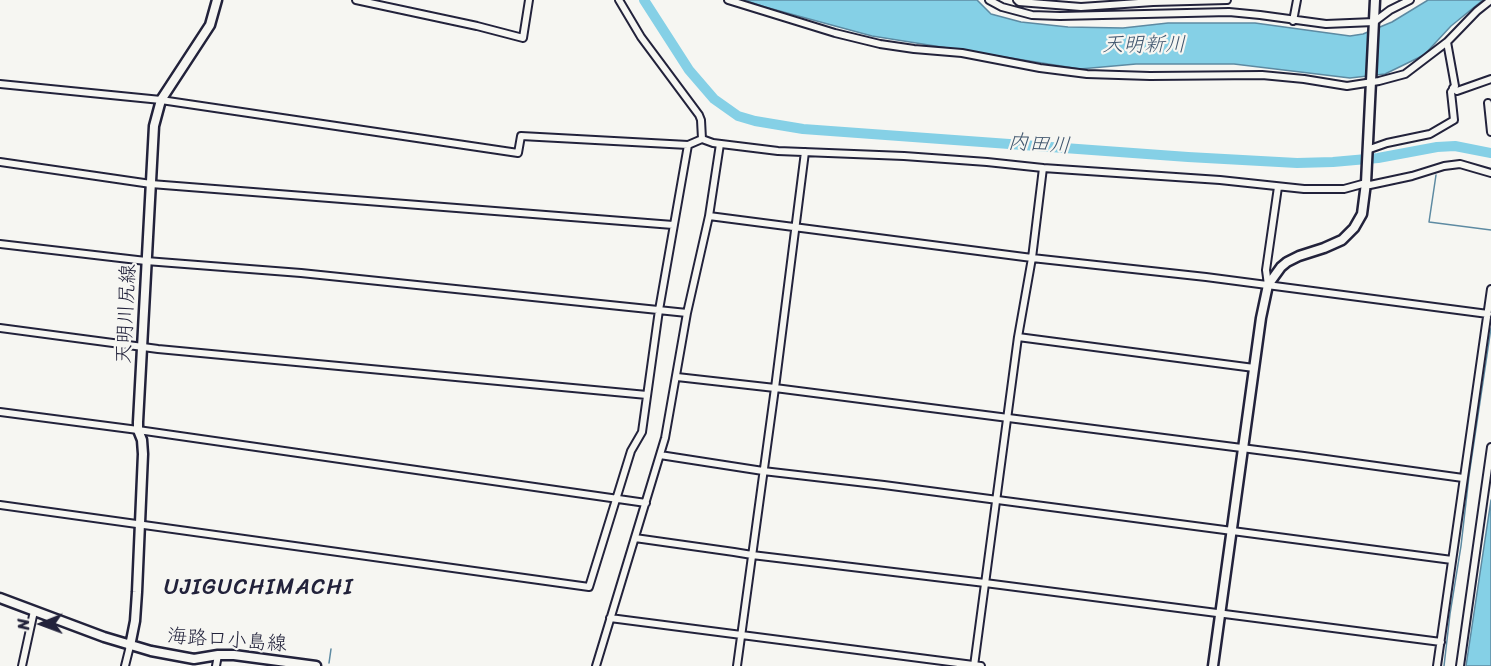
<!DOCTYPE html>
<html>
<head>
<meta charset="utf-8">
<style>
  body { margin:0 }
  #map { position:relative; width:1491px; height:666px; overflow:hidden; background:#f6f6f2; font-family:Sriracha,sans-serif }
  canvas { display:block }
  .north { position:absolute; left:12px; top:594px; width:60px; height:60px; -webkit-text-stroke:4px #f6f6f2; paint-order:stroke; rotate:269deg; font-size:16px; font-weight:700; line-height:24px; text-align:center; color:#22223b }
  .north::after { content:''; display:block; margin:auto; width:21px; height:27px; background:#22223b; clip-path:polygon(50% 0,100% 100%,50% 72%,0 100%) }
</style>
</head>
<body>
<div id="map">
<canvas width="1491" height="666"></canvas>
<div class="north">N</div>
</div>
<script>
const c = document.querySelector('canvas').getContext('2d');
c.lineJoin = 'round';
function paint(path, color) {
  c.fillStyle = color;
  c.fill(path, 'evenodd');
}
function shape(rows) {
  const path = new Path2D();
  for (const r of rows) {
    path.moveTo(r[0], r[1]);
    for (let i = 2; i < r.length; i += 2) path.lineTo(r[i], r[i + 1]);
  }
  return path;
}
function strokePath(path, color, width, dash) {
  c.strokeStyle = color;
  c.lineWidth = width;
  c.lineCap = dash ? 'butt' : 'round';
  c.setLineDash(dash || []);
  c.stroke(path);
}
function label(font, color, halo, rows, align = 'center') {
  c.font = font + ' Sriracha,"Klee One",sans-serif';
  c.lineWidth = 4.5;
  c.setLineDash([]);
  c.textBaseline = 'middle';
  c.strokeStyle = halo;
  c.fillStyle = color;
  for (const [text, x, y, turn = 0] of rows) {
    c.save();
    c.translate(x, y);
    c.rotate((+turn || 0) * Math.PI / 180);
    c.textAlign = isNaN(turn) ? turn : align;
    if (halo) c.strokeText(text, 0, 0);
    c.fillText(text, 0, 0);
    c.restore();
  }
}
const water = shape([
  [744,0,977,0,991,14,1021,22,1068,27,1123,28,1168,23,1255,23,1350,36,1363,34,1392,22,1428,0,1483,0,1451,26,1424,55,1385,74,1350,78,1234,64,1136,64,1080,69,872,36,765,7,744,0],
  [1491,500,1491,666,1466,666,1491,500]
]);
paint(water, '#85d0e6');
strokePath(water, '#5d8aa2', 1.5);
strokePath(shape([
  [1436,175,1429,222,1491,230],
  [329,663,331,649],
  [1444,666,1450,614,1461,546,1469,476,1491,328]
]), '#5d8aa2', 1.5);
strokePath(shape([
  [644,0,689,70,714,99,738,116,755,121,803,129,1188,157,1297,163,1333,162,1378,158,1437,147,1455,146,1491,153]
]), '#85d0e6', 10);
const street = shape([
  [356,0,477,26,523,38,529,0],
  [619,0,641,37,699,115,701,120,702,139],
  [728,0,835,33,880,44,914,49,962,53,1040,68,1087,74,1150,76,1262,75,1304,79,1347,86,1379,81,1405,74,1447,42,1477,11,1491,0],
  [989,0,1002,7,1032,15,1060,16,1229,12,1260,15,1326,24,1374,22,1390,10,1410,0],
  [1017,0,1019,2,1081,7,1153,2,1227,0],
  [1293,21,1297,0],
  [0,84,161,100,518,153,521,136,688,145,702,139,713,143,778,151,904,156,987,162,1043,168,1220,180,1304,189,1344,189,1366,183,1370,185,1412,176,1444,166,1460,164,1491,173],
  [1453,88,1457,91,1491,79],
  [1488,103,1491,132],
  [1367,150,1387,143,1430,134,1454,120,1451,92,1455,86,1447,42],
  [0,162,151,184,673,225],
  [709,216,1032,258,1206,277,1488,314],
  [0,244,146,261,301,273,687,313],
  [1268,285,1266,270,1278,187],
  [0,328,158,349,647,395],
  [1018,337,1254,368],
  [677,377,775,388,1304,456,1463,478],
  [0,412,138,430,646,503],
  [660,455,763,471,884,485,1452,560],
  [0,505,589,587,631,451,642,432,659,310,688,145],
  [635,538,734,552,752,555,985,583,1441,642],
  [610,618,981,666],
  [22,666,34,611],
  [125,666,130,646],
  [216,666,218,655],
  [596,666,665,438,687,313,709,216,720,144],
  [737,666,775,388,805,152],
  [974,666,1018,337,1032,258,1043,168],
  [1437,666,1491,289],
  [1460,666,1491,447]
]);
const secondary = shape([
  [0,598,104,637,151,651,194,659,218,655,234,655,316,666],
  [130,646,135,621,137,592,143,454,142,440,138,430,138,422,154,126,161,100,210,25,217,0],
  [1213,666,1261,318,1268,285,1281,267,1287,262,1299,256,1324,248,1342,240,1354,228,1362,214,1366,183,1375,0]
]);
strokePath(street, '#22223b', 10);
strokePath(secondary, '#22223b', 13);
strokePath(street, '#f6f6f2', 6);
strokePath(secondary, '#f6f6f2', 8);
label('20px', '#22223b', '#f6f6f2', [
  ["天明川尻線",127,314,-87],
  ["海路口小島線",227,641,4]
]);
label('italic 21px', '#40566e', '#f6f6f2', [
  ["天明新川",1144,46],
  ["内田川",1039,145,4]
]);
c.letterSpacing = '1.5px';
label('22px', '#22223b', '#f6f6f2', [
  ["UJIGUCHIMACHI",259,588]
]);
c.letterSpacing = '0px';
</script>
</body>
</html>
